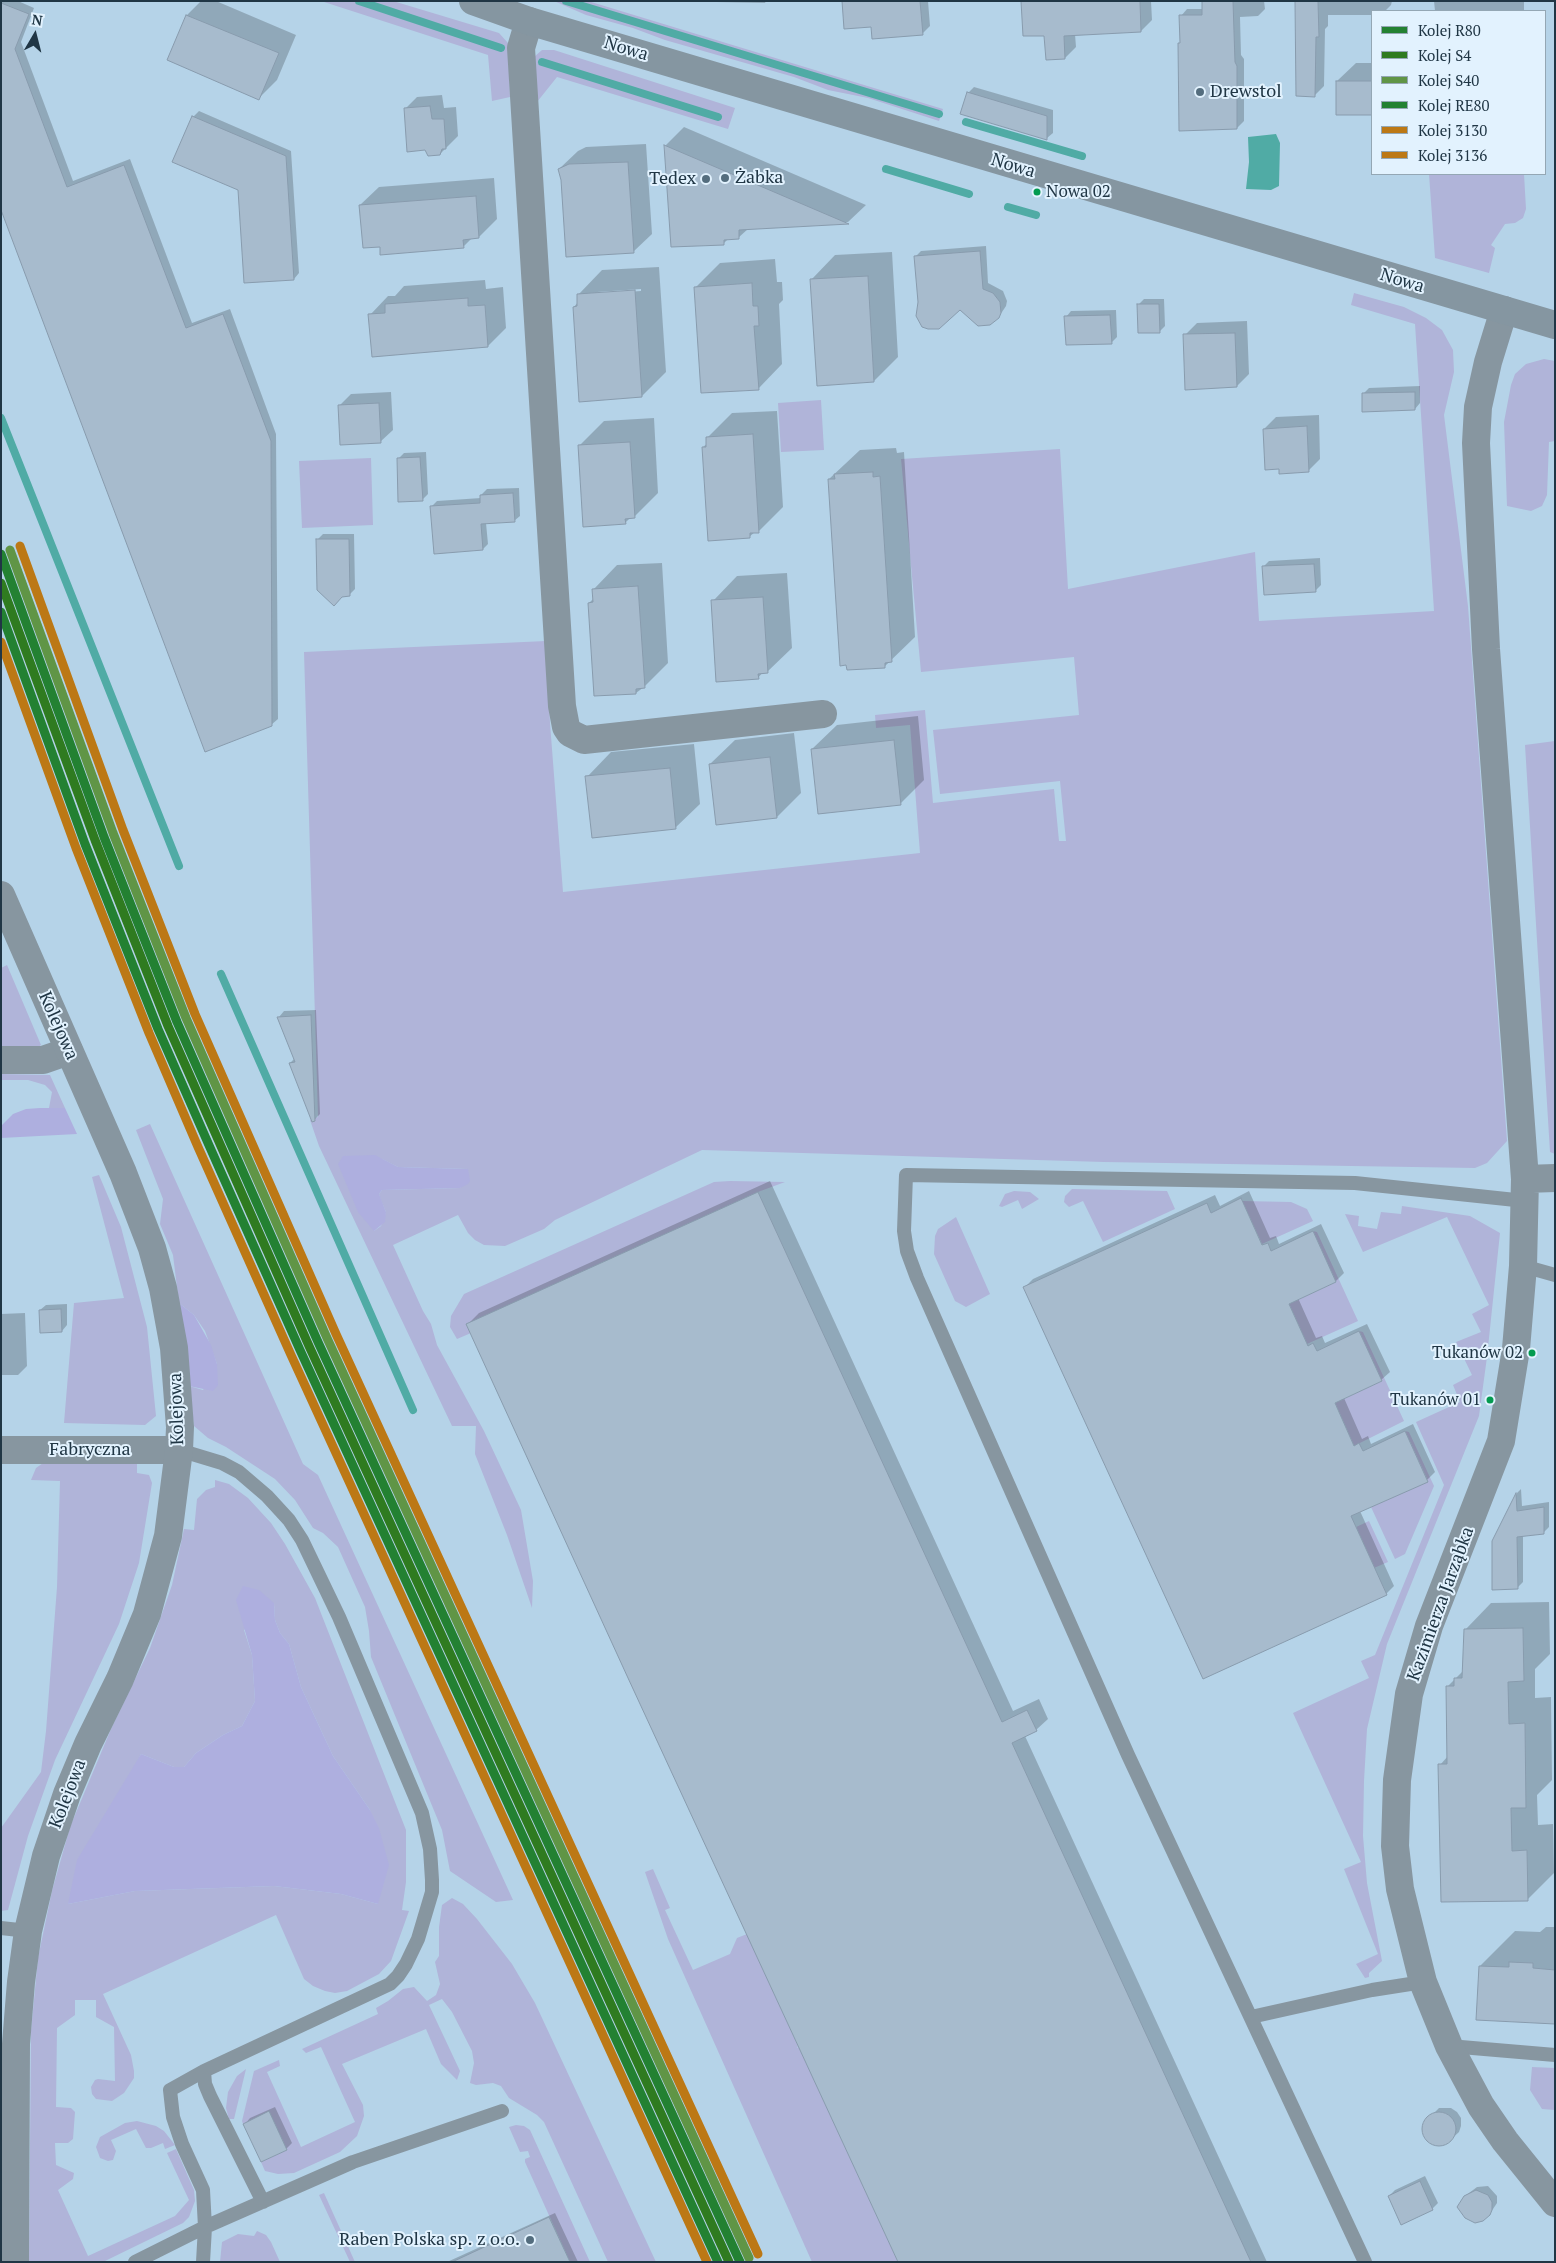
<!DOCTYPE html>
<html>
<head>
<meta charset="utf-8">
<style>
  body { margin:0 }
  #map { position:relative; width:1556px; height:2263px; overflow:hidden; background:#b5d3e8; font-family:"PT Serif",serif }
  canvas { display:block }
  .frame { position:absolute; inset:0; border:2px solid #203645; pointer-events:none }
  .legend { position:absolute; left:1371px; top:10px; width:175px; height:165px; box-sizing:border-box; background:#e2f2fe; border:1px solid #94a7b4; margin:0; padding:6px 9px; list-style:none; font-size:15px; color:#203645 }
  .legend li { display:flex; align-items:center; gap:10px; height:25px }
  .legend b { width:25px; border:1px solid #94a7b4 }
  .north { position:absolute; left:10px; top:10px; width:50px; height:50px; -webkit-text-stroke:4px #e2f2fe; paint-order:stroke; rotate:8deg; font-size:14px; font-weight:700; line-height:20px; text-align:center; color:#203645 }
  .north::after { content:''; display:block; margin:auto; width:18px; height:22px; background:#203645; clip-path:polygon(50% 0,100% 100%,50% 72%,0 100%) }
</style>
</head>
<body>
<div id="map">
<canvas width="1556" height="2263"></canvas>
<div class="frame"></div>
<ul class="legend">
<li><b style="height:6px;background:#238132"></b>Kolej R80</li>
<li><b style="height:6px;background:#2f7b20"></b>Kolej S4</li>
<li><b style="height:6px;background:#609546"></b>Kolej S40</li>
<li><b style="height:6px;background:#238132"></b>Kolej RE80</li>
<li><b style="height:6px;background:#bc7815"></b>Kolej 3130</li>
<li><b style="height:6px;background:#bc7815"></b>Kolej 3136</li>
</ul>
<div class="north">N</div>
</div>
<script>
const c = document.querySelector('canvas').getContext('2d');
c.lineJoin = 'round';
function paint(path, color) {
  c.fillStyle = color;
  c.fill(path, 'evenodd');
}
function shape(rows) {
  const path = new Path2D();
  for (const r of rows) {
    if (r.length === 3) {
      path.moveTo(r[0] + r[2], r[1]);
      path.arc(r[0], r[1], r[2], 0, 2 * Math.PI);
      continue;
    }
    path.moveTo(r[0], r[1]);
    for (let i = 2; i < r.length; i += 2) path.lineTo(r[i], r[i + 1]);
  }
  return path;
}
function strokePath(path, color, width, dash) {
  c.strokeStyle = color;
  c.lineWidth = width;
  c.lineCap = dash ? 'butt' : 'round';
  c.setLineDash(dash || []);
  c.stroke(path);
}
function label(font, color, halo, rows, align = 'center') {
  c.font = font + ' "PT Serif",serif';
  c.lineWidth = 4;
  c.setLineDash([]);
  c.textBaseline = 'middle';
  c.strokeStyle = halo;
  c.fillStyle = color;
  for (const [text, x, y, turn = 0] of rows) {
    c.save();
    c.translate(x, y);
    c.rotate((+turn || 0) * Math.PI / 180);
    c.textAlign = isNaN(turn) ? turn : align;
    if (halo) c.strokeText(text, 0, 0);
    c.fillText(text, 0, 0);
    c.restore();
  }
}
paint(shape([
  [321,1,393,1,499,33,508,43,510,97,492,101,488,55],
  [554,1,588,1,943,109,939,121,868,98,828,90,794,77,665,40,633,28,586,15],
  [542,50,554,50,735,108,728,129,557,77,537,102,534,57],
  [1429,174,1524,174,1526,209,1523,218,1515,223,1505,224,1491,245,1495,248,1489,273,1435,258],
  [1354,293,1404,307,1426,318,1442,330,1453,350,1454,372,1444,415,1468,606,1507,1141,1487,1163,1475,1168,1104,1162,702,1150,555,1220,544,1229,505,1246,484,1245,475,1240,468,1233,458,1215,393,1245,423,1311,431,1324,437,1345,484,1431,521,1510,533,1581,532,1608,507,1535,475,1454,476,1426,452,1426,319,1146,310,1120,318,1117,304,652,546,641,550,723,563,892,920,853,910,725,876,728,875,715,925,710,933,803,1054,789,1059,841,1066,841,1060,781,940,794,933,730,1079,715,1074,657,921,672,901,459,1060,449,1068,589,1255,552,1259,621,1434,611,1415,324,1351,305],
  [382,1159,398,1167,468,1169,460,1188,382,1190,379,1194,380,1198,386,1212,381,1226,374,1231],
  [1544,359,1555,361,1555,441,1549,442,1547,495,1542,506,1531,511,1507,506,1504,422,1511,385,1515,374,1526,364],
  [821,400,824,450,781,452,778,403],
  [371,458,373,525,302,528,299,461],
  [1555,741,1555,1154,1550,1152,1525,745],
  [7,965,41,1045,34,1050,1,1050,1,968],
  [1,1074,50,1075,65,1108,49,1108,52,1092,45,1085,28,1080,1,1080],
  [150,1124,303,1464,318,1475,513,1900,496,1902,450,1871,442,1830,371,1657,369,1631,365,1607,338,1547,323,1533,313,1528,295,1500,275,1479,226,1447,208,1438,194,1426,189,1386,203,1390,217,1364,205,1331,194,1315,179,1303,173,1255,160,1224,163,1199,136,1130],
  [99,1175,121,1227,147,1327,156,1416,145,1425,64,1423,74,1303,124,1298,92,1177],
  [730,1181,785,1182,758,1192,467,1324,471,1333,457,1339,450,1327,451,1316,464,1294,714,1182],
  [1072,1189,1167,1191,1175,1209,1103,1242,1083,1201,1069,1207,1064,1202,1065,1196],
  [1014,1191,1030,1192,1039,1199,1022,1209,1018,1200,1002,1207,999,1206,1005,1194],
  [1242,1201,1291,1202,1307,1209,1313,1221,1262,1244],
  [1402,1206,1470,1216,1500,1233,1487,1357,1479,1416,1387,1644,1367,1729,1364,1781,1363,1836,1367,1883,1382,1961,1369,1973,1369,1977,1365,1978,1356,1964,1378,1954,1344,1869,1361,1862,1293,1713,1369,1678,1361,1661,1375,1655,1444,1485,1416,1422,1460,1402,1453,1385,1472,1375,1456,1342,1481,1332,1472,1314,1489,1305,1447,1217,1363,1252,1345,1214,1359,1216,1358,1226,1377,1229,1381,1212,1401,1214],
  [956,1217,990,1294,966,1307,955,1301,934,1254,935,1236,938,1229],
  [1313,1231,1317,1232,1358,1321,1307,1344,1289,1304,1336,1282],
  [1359,1331,1363,1332,1404,1421,1354,1446,1335,1403,1382,1381],
  [1405,1431,1409,1432,1434,1486,1405,1554,1395,1559,1371,1507,1428,1481],
  [46,1461,137,1461,137,1473,149,1475,152,1483,139,1563,119,1624,55,1760,28,1836,8,1910,1,1911,1,1828,41,1772,46,1731,57,1587,60,1481,31,1480,36,1468],
  [215,1480,229,1484,248,1498,271,1523,285,1544,315,1598,406,1830,406,1882,402,1910,409,1911,391,1961,379,1974,347,1991,335,1993,325,1991,313,1986,304,1979,276,1915,103,1994,131,2055,134,2071,134,2078,124,2093,112,2101,96,2099,92,2094,91,2087,95,2080,98,2079,115,2081,114,2027,96,2017,96,2000,75,2000,75,2015,57,2028,56,2107,71,2108,75,2112,73,2139,68,2143,55,2143,56,2165,74,2173,73,2179,58,2190,88,2256,175,2216,189,2200,167,2153,176,2149,194,2190,195,2201,189,2217,183,2223,103,2262,29,2262,31,2031,38,1958,52,1891,70,1827,111,1729,150,1648,172,1585,184,1529,194,1530,197,1499,206,1490,215,1487],
  [274,1603,275,1620,280,1633,289,1644,301,1687,333,1756,370,1810,378,1904,341,1894,274,1886,135,1891,68,1904,141,1754,174,1767,184,1767,196,1753,223,1735,242,1726,255,1701,252,1655,244,1630],
  [1369,1521,1388,1562,1374,1568,1356,1527],
  [653,1869,670,1908,665,1910,693,1970,730,1954,737,1938,747,1934,798,2046,797,2048,799,2047,898,2262,812,2262,668,1939,645,1872],
  [452,1898,463,1904,477,1919,512,1964,535,2003,656,2262,608,2262,544,2122,537,2115,509,2098,501,2086,493,2083,476,2085,470,2083,474,2063,472,2051,452,2012,442,1999,429,2005,460,2071,457,2080,441,2064,426,2029,342,2064,363,2105,364,2116,357,2136,340,2152,294,2173,278,2174,265,2171,261,2162,287,2150,269,2112,243,2124,242,2121,254,2071,279,2060,280,2066,267,2072,301,2147,355,2122,321,2047,306,2053,302,2049,378,2014,376,2008,388,2001,403,1989,414,1987,427,2001,436,1995,440,1984,435,1962,439,1956,439,1927,442,1905],
  [1532,2067,1555,2068,1555,2110,1542,2109,1530,2090],
  [246,2069,234,2119,229,2119,226,2108,228,2092,237,2076],
  [137,2121,156,2126,164,2131,175,2145,165,2149,163,2143,151,2148,146,2148,136,2129,111,2140,116,2151,113,2160,108,2161,100,2158,96,2147,100,2137,125,2123],
  [516,2125,524,2126,530,2130,590,2262,570,2262,525,2162,525,2159,530,2157,528,2151,520,2152,509,2127],
  [324,2193,355,2262,350,2262,319,2195],
  [257,2231,266,2235,271,2242,280,2262,220,2262,222,2242,238,2234,254,2236]
]), '#b0b4d9');
paint(shape([
  [40,1108,65,1108,77,1134,1,1138,1,1126,13,1114,26,1109],
  [375,1155,398,1167,468,1169,470,1181,468,1184,460,1188,382,1190,379,1194,386,1212,385,1222,374,1231,358,1212,338,1164,343,1156],
  [179,1303,194,1315,211,1345,217,1364,218,1385,213,1391,189,1386],
  [243,1586,259,1590,274,1603,275,1620,280,1633,289,1644,301,1687,333,1756,370,1810,379,1828,389,1865,378,1904,341,1894,274,1886,135,1891,68,1904,77,1860,141,1754,174,1767,184,1767,196,1753,223,1735,242,1726,255,1701,252,1655,236,1600]
]), '#aeafdf');
paint(shape([
  [1276,134,1280,143,1279,186,1271,190,1246,189,1249,162,1248,137]
]), '#50aba5');
paint(shape([
  [1,1,18,1,34,8,21,42,73,181,130,159,192,323,230,309,276,434,278,719,271,725,1,207],
  [201,1,216,1,296,35,277,80,259,98,168,60,187,15],
  [668,1,766,1,765,3],
  [843,1,928,1,930,26,922,34,872,26],
  [1023,1,1151,1,1152,20,1141,31,1075,34,1076,47,1065,58,1047,59,1046,35],
  [1203,1,1264,1,1265,9,1258,16,1240,17,1241,55,1244,59,1244,121,1237,128,1179,44,1181,41,1181,16,1187,9,1203,9],
  [1297,1,1392,1,1391,5,1385,11,1372,11,1372,15,1328,15,1328,26,1325,29,1324,86,1315,95],
  [1434,1,1524,1,1524,11,1435,11],
  [1356,63,1372,63,1372,114,1337,114,1337,81],
  [974,87,1053,110,1053,133,1047,138,962,113,968,93],
  [442,95,444,108,456,107,458,136,440,154,405,109,417,97],
  [199,111,291,151,299,273,294,279,193,117],
  [684,127,866,205,848,222,748,229,738,238,729,238,724,243,672,246,666,145],
  [646,144,652,234,633,252,562,180,559,169,578,151,586,147],
  [494,178,497,219,479,237,472,238,463,247,381,245,360,205,379,187],
  [986,246,988,283,1003,291,1007,301,1006,306,1000,315,919,302,915,257,921,251],
  [892,252,898,357,874,381,811,280,835,255],
  [775,259,777,282,782,282,783,300,779,304,782,364,758,389,696,287,720,263],
  [659,267,666,372,642,396,574,307,578,302,578,295,602,270],
  [641,289,641,291,597,294,597,292],
  [485,280,486,289,503,287,506,328,488,346,370,315,388,296,395,296,404,286],
  [1144,299,1164,299,1165,326,1159,332,1138,305],
  [1116,310,1117,337,1111,343,1066,317,1071,311],
  [1247,321,1249,374,1237,386,1185,335,1197,323],
  [1420,386,1420,403,1415,409,1363,394,1369,388],
  [391,392,393,430,380,442,339,406,351,394],
  [777,411,783,507,759,531,755,532,749,537,703,447,708,443,707,438,732,413],
  [1319,415,1320,459,1308,471,1280,468,1264,429,1276,417],
  [654,418,658,493,634,517,631,517,625,523,579,446,604,421],
  [896,448,897,453,904,452,915,637,884,667,829,479,860,450],
  [426,452,428,494,422,500,398,459,404,453],
  [519,488,520,516,514,521,486,523,488,544,483,549,431,507,437,501,481,498,481,495,487,489],
  [323,534,354,534,355,589,350,594,317,540],
  [1320,558,1321,585,1315,591,1263,567,1269,561],
  [662,563,668,663,644,687,636,693,589,603,594,598,593,590,617,565],
  [787,573,792,648,767,672,763,672,758,678,713,601,737,576],
  [918,716,924,780,900,804,812,749,837,725],
  [794,733,801,793,777,817,710,764,735,740],
  [694,744,700,804,675,828,587,777,611,752],
  [316,1010,320,1114,314,1120,290,1063,295,1058,279,1017,284,1011],
  [770,1181,1013,1711,1039,1699,1048,1719,1036,1730,1025,1736,1267,2262,899,2262,468,1324,479,1313],
  [1249,1191,1270,1238,1276,1236,1279,1244,1321,1224,1344,1273,1336,1281,1298,1298,1316,1338,1322,1336,1325,1343,1367,1324,1390,1372,1381,1380,1344,1398,1362,1439,1368,1436,1371,1444,1413,1424,1435,1472,1427,1480,1360,1511,1394,1586,1386,1594,1025,1287,1033,1279,1215,1195,1220,1206],
  [67,1304,67,1325,62,1331,40,1310,46,1305],
  [25,1313,27,1366,18,1375,1,1375,1,1314],
  [1521,1489,1522,1506,1549,1502,1549,1527,1543,1533,1523,1535,1523,1582,1517,1588,1494,1541,1517,1493],
  [1549,1602,1550,1654,1535,1669,1535,1698,1551,1697,1552,1780,1537,1795,1538,1825,1553,1824,1554,1873,1528,1899,1440,1765,1448,1756,1447,1687,1464,1670,1465,1630,1491,1603],
  [1546,1927,1555,1927,1555,2023,1480,1966,1515,1931,1540,1932],
  [275,2107,292,2143,286,2149,245,2124,250,2118],
  [1439,2108,1451,2108,1457,2112,1461,2118,1461,2126,1459,2132,1446,2144,1438,2145,1432,2144,1424,2135,1424,2123],
  [1425,2176,1438,2203,1432,2209,1389,2196,1395,2190],
  [1488,2186,1497,2196,1497,2203,1489,2215,1465,2196,1477,2187],
  [555,2213,578,2262,447,2262]
]), '#0003');
strokePath(shape([
  [359,1,501,48],
  [566,1,939,114],
  [542,62,718,117],
  [966,122,1082,156],
  [886,169,969,194],
  [1008,207,1036,215],
  [1,418,179,866],
  [221,974,413,1410]
]), '#50aba5', 8);
const building = shape([
  [842,1,920,1,923,35,872,39,871,27,844,29,842,1],
  [1021,1,1140,1,1141,32,1064,36,1065,59,1046,60,1044,36,1023,36,1021,1],
  [1202,1,1233,1,1235,62,1237,66,1237,129,1179,131,1178,43,1180,43,1179,15,1202,15,1202,1],
  [1295,1,1318,1,1319,37,1316,37,1315,97,1296,96,1295,1],
  [1,3,29,14,15,49,67,187,124,165,186,328,223,314,271,441,272,726,205,752,1,210,1,3],
  [186,15,279,53,259,100,167,60,186,15],
  [1336,81,1372,81,1372,115,1336,115,1336,81],
  [967,92,1047,116,1047,140,960,114,967,92],
  [430,106,432,119,444,119,446,149,442,149,440,155,428,156,425,150,407,152,404,108,430,106],
  [192,116,286,156,294,280,244,283,238,190,172,162,192,116],
  [664,145,849,224,739,230,739,239,724,240,724,245,671,247,664,145],
  [628,162,634,253,566,257,561,180,558,169,569,164,628,162],
  [476,196,479,238,463,240,464,248,380,255,380,247,363,248,359,205,476,196],
  [980,251,983,289,993,293,1000,302,1001,313,999,318,990,325,978,326,960,310,939,329,928,329,922,327,916,316,918,302,914,256,980,251],
  [868,276,874,382,817,386,810,279,868,276],
  [752,283,753,306,758,306,759,326,754,326,759,390,701,393,694,287,752,283],
  [635,290,642,397,579,402,573,307,577,306,577,294,635,290],
  [468,298,468,306,485,305,488,347,372,357,368,314,385,313,385,304,468,298],
  [1137,304,1159,304,1160,333,1138,333,1137,304],
  [1110,315,1112,344,1066,345,1064,316,1110,315],
  [1235,333,1237,387,1185,390,1183,334,1235,333],
  [1415,392,1415,410,1362,412,1362,393,1415,392],
  [379,403,381,443,340,445,338,405,379,403],
  [1307,426,1309,472,1279,474,1279,469,1265,470,1263,429,1307,426],
  [753,434,759,533,750,533,750,538,708,541,702,447,706,447,706,437,753,434],
  [630,442,635,518,625,519,626,524,583,527,578,445,630,442],
  [420,457,423,501,398,502,397,458,420,457],
  [873,472,873,477,880,476,892,662,885,663,885,668,847,670,846,665,840,666,828,479,835,479,834,474,873,472],
  [513,493,515,522,481,524,483,550,434,554,430,506,480,503,480,495,513,493],
  [316,539,349,539,350,596,342,597,334,606,317,590,316,539],
  [1314,564,1316,592,1264,595,1262,566,1314,564],
  [638,586,645,688,636,689,636,694,594,696,588,603,593,602,592,589,638,586],
  [763,597,768,673,758,674,759,679,716,682,711,600,763,597],
  [894,740,901,805,818,814,811,749,894,740],
  [770,757,777,818,716,825,709,764,770,757],
  [670,768,676,829,592,838,585,776,670,768],
  [311,1015,315,1121,312,1122,289,1063,295,1062,277,1017,311,1015],
  [758,1192,1002,1722,1027,1710,1037,1731,1012,1743,1251,2262,898,2262,628,1678,466,1324,758,1192],
  [1241,1198,1262,1245,1268,1243,1271,1251,1313,1231,1336,1282,1289,1304,1308,1346,1313,1343,1317,1351,1359,1331,1382,1381,1335,1403,1354,1446,1359,1443,1363,1451,1405,1431,1428,1482,1351,1516,1387,1595,1203,1679,1023,1287,1207,1203,1211,1213,1241,1198],
  [61,1309,62,1332,40,1333,39,1310,61,1309],
  [1516,1493,1517,1511,1544,1507,1544,1534,1517,1537,1518,1589,1492,1590,1492,1541,1516,1493],
  [1523,1628,1524,1681,1508,1682,1509,1724,1525,1723,1526,1808,1511,1808,1512,1851,1527,1850,1528,1901,1441,1902,1438,1764,1447,1764,1446,1686,1454,1686,1454,1678,1462,1678,1464,1629,1523,1628],
  [1509,1962,1533,1963,1533,1968,1555,1970,1555,2024,1476,2020,1479,1966,1509,1967,1509,1962],
  [269,2111,287,2150,261,2162,243,2124,269,2111],
  [1439,2129,17],
  [1420,2181,1433,2210,1401,2225,1388,2196,1420,2181],
  [1476,2190,1488,2195,1492,2202,1492,2210,1490,2215,1483,2221,1475,2223,1465,2218,1457,2207,1464,2196,1476,2190],
  [549,2217,570,2262,452,2262,549,2217]
]);
paint(building, '#a7bbcd');
strokePath(building, '#889bad', 1);
strokePath(shape([
  [1523,1266,1555,1275],
  [179,1450,222,1463,239,1472,267,1496,289,1520,302,1540,339,1617,422,1813,430,1849,432,1880,432,1892,418,1939,406,1964,398,1976,390,1984,204,2071,170,2090,173,2117,182,2144,203,2190,205,2227,203,2262],
  [1,1928,28,1931],
  [1251,2017,1372,1990,1423,1982],
  [1449,2046,1555,2055],
  [204,2071,205,2084,210,2096,263,2202],
  [135,2262,205,2227,353,2162,502,2111],
  [1365,2262,1128,1755,917,1278,907,1251,904,1231,906,1175,1355,1183,1525,1201]
]), '#8796a0', 14);
strokePath(shape([
  [529,21,521,48,562,706,566,727,570,733,584,740,823,714],
  [1504,310,1488,362,1478,407,1476,443,1486,649,1525,1179,1523,1266,1516,1349,1501,1441,1429,1626,1409,1694,1397,1780,1395,1846,1400,1889,1423,1982,1449,2046,1481,2106,1505,2141,1555,2203],
  [1,1060,43,1060,69,1051],
  [1525,1179,1555,1178],
  [1,1450,179,1450]
]), '#8796a0', 28);
strokePath(shape([
  [1,895,123,1173,152,1248,163,1288,174,1348,180,1427,179,1450,168,1536,147,1614,120,1679,88,1744,67,1794,46,1856,28,1931,21,1982,16,2044,15,2262]
]), '#8796a0', 28);
strokePath(shape([
  [473,1,529,21,1555,325]
]), '#8596a1', 28);
strokePath(shape([
  [1,554,104,837,177,1022,318,1342,740,2262]
]), '#238132', 9);
strokePath(shape([
  [1,583,95,840,168,1026,309,1346,729,2262]
]), '#2f7b20', 9);
strokePath(shape([
  [10,550,113,833,186,1018,327,1338,749,2258]
]), '#609546', 9);
strokePath(shape([
  [1,612,85,844,158,1029,208,1143,300,1350,718,2262]
]), '#238132', 9);
strokePath(shape([
  [20,546,123,830,195,1014,336,1334,758,2254]
]), '#bc7815', 9);
strokePath(shape([
  [1,642,76,848,149,1033,198,1147,291,1355,707,2262]
]), '#bc7815', 9);
for (const [x, y, r, color] of [
  [1200,92,5,"#546d7e"],
  [725,178,5,"#546d7e"],
  [706,179,5,"#546d7e"],
  [1037,192,4.5,"#039b50"],
  [1532,1353,4.5,"#039b50"],
  [1490,1400,4.5,"#039b50"],
  [530,2240,5,"#546d7e"]
]) {
  const dot = new Path2D();
  dot.arc(x, y, r, 0, 2 * Math.PI);
  c.fillStyle = color;
  c.fill(dot);
  strokePath(dot, '#e2f2fe', 2);
}
label('17px', '#203645', '#e2f2fe', [
  ["Nowa 02",1046,192,"left"],
  ["Tukanów 02",1523,1353],
  ["Tukanów 01",1481,1400]
], 'right');
label('18px', '#203645', '#e2f2fe', [
  ["Nowa",626,49,17],
  ["Nowa",1013,166,17],
  ["Nowa",1402,281,17],
  ["Kolejowa",58,1026,66],
  ["Kolejowa",177,1409,-92],
  ["Fabryczna",90,1450],
  ["Kazimierza Jarząbka",1441,1604,-70],
  ["Kolejowa",68,1794,-69]
]);
label('18px', '#203645', '#e2f2fe', [
  ["Drewstol",1210,92],
  ["Żabka",735,178],
  ["Tedex",696,179,"right"],
  ["Raben Polska sp. z o.o.",520,2240,"right"]
], 'left');
</script>
</body>
</html>
